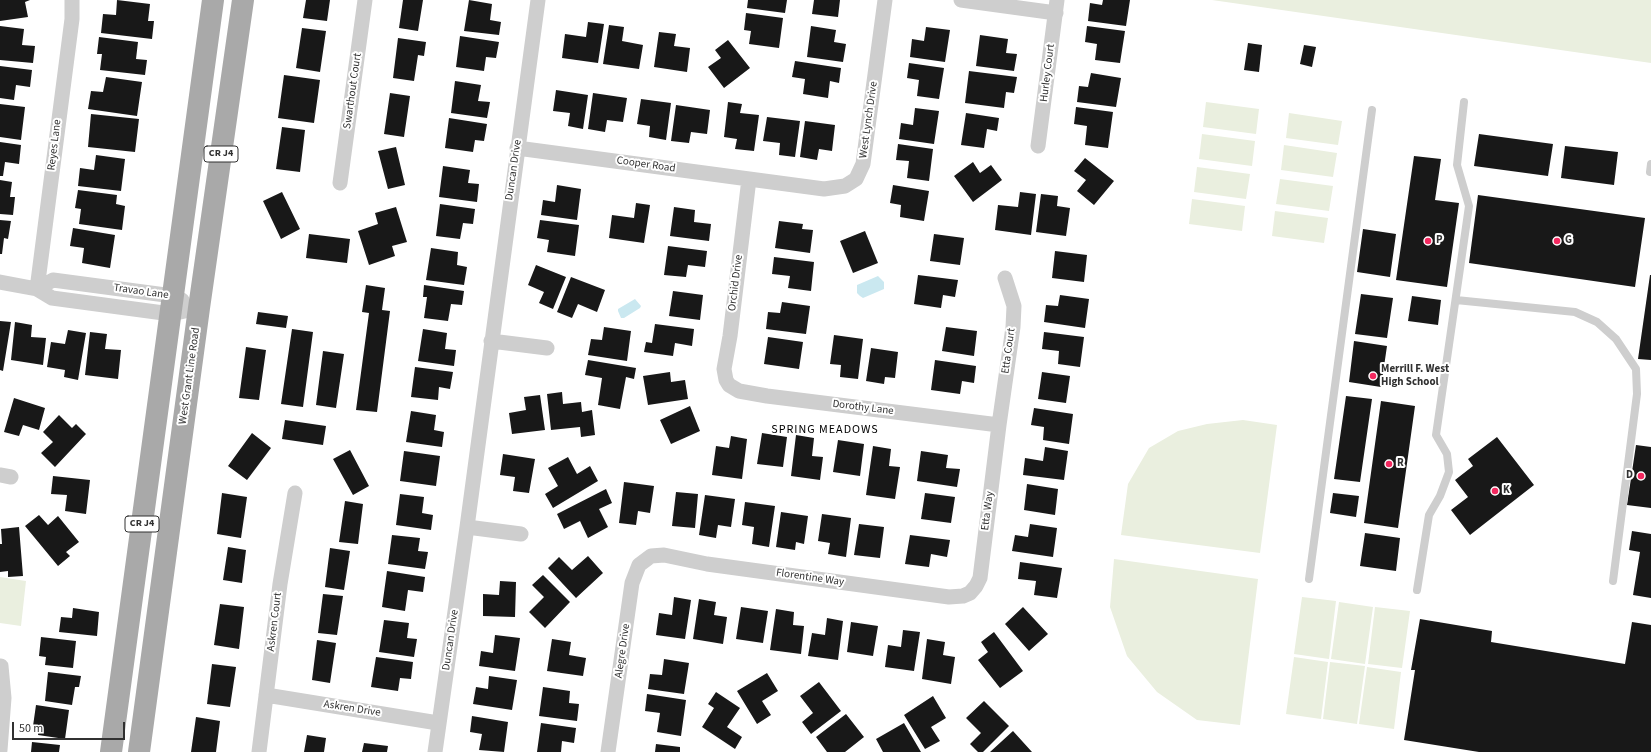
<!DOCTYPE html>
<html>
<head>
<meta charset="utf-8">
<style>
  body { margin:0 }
  #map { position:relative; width:1651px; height:752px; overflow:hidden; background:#fff; font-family:"Source Sans 3",sans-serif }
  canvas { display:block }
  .scale { position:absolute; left:12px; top:722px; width:113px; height:18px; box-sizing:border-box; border:2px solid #313131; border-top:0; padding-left:5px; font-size:12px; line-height:14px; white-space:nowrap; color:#313131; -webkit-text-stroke:3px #fff; paint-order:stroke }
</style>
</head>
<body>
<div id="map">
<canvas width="1651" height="752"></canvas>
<div class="scale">50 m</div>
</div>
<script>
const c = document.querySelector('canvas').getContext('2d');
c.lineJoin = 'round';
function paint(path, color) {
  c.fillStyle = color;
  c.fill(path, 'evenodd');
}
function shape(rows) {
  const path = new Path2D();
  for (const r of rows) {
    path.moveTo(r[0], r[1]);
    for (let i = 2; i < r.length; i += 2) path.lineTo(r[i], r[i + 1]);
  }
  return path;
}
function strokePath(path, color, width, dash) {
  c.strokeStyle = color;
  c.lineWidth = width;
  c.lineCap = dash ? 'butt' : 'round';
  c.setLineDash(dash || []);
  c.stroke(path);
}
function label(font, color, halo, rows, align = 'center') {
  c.font = font + ' "Source Sans 3",sans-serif';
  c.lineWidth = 4;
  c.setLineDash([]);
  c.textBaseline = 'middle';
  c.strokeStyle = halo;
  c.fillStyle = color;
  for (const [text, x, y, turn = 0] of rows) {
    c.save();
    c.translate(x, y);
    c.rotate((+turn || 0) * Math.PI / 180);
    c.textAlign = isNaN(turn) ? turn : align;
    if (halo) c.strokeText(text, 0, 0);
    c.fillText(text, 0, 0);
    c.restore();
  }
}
paint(shape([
  [1212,0,1651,0,1651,63],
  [1206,102,1259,109,1256,134,1203,127],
  [1289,113,1342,121,1338,145,1286,138],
  [1202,134,1255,141,1252,166,1199,159],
  [1284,145,1337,153,1333,177,1281,170],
  [1197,167,1250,174,1246,199,1194,192],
  [1280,179,1333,186,1329,211,1276,204],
  [1192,199,1245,206,1242,231,1189,224],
  [1275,211,1328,218,1324,243,1272,236],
  [1243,420,1277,425,1260,553,1121,535,1128,484,1149,448,1178,431,1207,424],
  [1114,559,1258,579,1240,725,1197,720,1157,692,1127,656,1110,607],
  [0,577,26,581,21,626,0,623],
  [1302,597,1336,601,1329,659,1294,654],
  [1339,602,1373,607,1365,664,1331,659],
  [1375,607,1410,611,1402,668,1368,664],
  [1294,657,1328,662,1321,719,1286,714],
  [1330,662,1365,666,1357,724,1323,719],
  [1367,667,1401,672,1394,729,1359,724]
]), '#eaefdf');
paint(shape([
  [878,276,884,282,884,289,863,298,860,296,857,293,857,285],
  [635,299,641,306,640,308,624,318,621,318,618,311,618,309]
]), '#cae8f0');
paint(shape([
  [0,0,30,0,25,2,28,17,0,21],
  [117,0,150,4,148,21,154,21,152,39,101,33,103,14,116,15],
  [306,0,330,0,327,21,303,18],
  [403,0,423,0,418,31,399,28],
  [469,0,492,4,490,20,501,22,499,35,464,31],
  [748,0,787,0,785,13,747,8],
  [814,0,840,0,838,17,812,14],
  [1103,0,1130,0,1126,26,1088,21,1090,3,1102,5],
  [746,13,783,18,779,48,749,44,751,31,744,30],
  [588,22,604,24,598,63,562,58,565,34,586,37],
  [609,25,624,27,622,41,643,45,639,69,603,64],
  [0,26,24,29,22,45,35,46,33,63,0,60],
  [811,26,836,30,834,42,846,44,843,62,807,57],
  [1087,26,1125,31,1120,63,1095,60,1097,44,1085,42],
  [926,27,950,30,945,62,910,57,912,39,924,41],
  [302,28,326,31,320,72,296,68],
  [659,32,676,34,674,46,690,48,687,72,654,67],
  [980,35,1008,39,1006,53,1017,54,1014,71,976,66],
  [460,36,499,42,496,58,486,57,484,71,456,67],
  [99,37,138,42,136,59,147,60,145,75,100,70,102,54,97,54],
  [398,38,426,42,424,56,418,55,414,81,393,78],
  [728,40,750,68,724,88,708,67,721,58,715,50],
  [1248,43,1262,45,1259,72,1244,70],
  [1304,45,1316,47,1312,67,1300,64],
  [795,61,841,68,839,83,830,81,828,98,803,94,805,79,792,77],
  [909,63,944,68,939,99,917,96,919,80,907,78],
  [0,66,32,70,30,87,16,85,14,100,0,98],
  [969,71,1017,77,1014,93,1006,92,1004,108,965,103],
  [1091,73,1121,78,1116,107,1077,102,1079,86,1088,87],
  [284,75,320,80,314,123,278,118],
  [106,77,142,82,137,116,88,109,91,91,103,92],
  [455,81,481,85,478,101,490,102,487,118,451,113],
  [556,90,588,95,583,129,568,126,570,113,553,111],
  [390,93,410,96,404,137,384,134],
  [593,93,627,98,623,122,607,120,605,132,588,129],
  [641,99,671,103,666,140,649,137,650,126,637,124],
  [728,102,742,104,740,113,759,115,754,151,735,149,737,139,724,137],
  [0,104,25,107,21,140,0,137],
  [676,105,710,110,707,134,691,132,689,143,671,141],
  [1076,107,1113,112,1108,148,1085,145,1087,126,1074,124],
  [915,108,939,111,934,144,899,139,901,123,913,125],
  [966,113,999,118,997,131,987,129,984,148,961,145],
  [91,114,139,119,135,152,88,147],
  [767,117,800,121,795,157,779,155,780,143,763,141],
  [449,118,487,124,484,141,475,140,473,152,445,148],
  [805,121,835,125,832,151,819,149,817,160,800,157],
  [282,127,305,130,300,172,276,169],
  [1479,134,1553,144,1548,176,1474,166],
  [0,142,21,145,19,164,5,162,3,176,0,176],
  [898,144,933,149,929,181,907,178,909,161,896,160],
  [1565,146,1618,152,1614,185,1561,178],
  [396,147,405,185,388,189,378,151],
  [96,155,125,159,121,191,78,186,80,168,94,170],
  [1414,156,1441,159,1435,200,1459,203,1447,287,1396,280],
  [1085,158,1114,181,1094,205,1077,191,1086,180,1074,171],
  [973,162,980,173,991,165,1002,180,973,202,954,176],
  [443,166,470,170,468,183,479,184,477,202,439,197],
  [0,180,12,182,10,197,15,197,13,215,0,214],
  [557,185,581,189,577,220,541,215,543,200,555,202],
  [893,185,929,191,924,221,900,217,901,205,890,203],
  [78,190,117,195,116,204,125,206,122,230,79,224,81,209,75,208],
  [282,192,300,229,281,239,263,201],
  [1020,192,1036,194,1031,235,995,230,998,205,1018,207],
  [1041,194,1058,196,1057,206,1070,208,1066,236,1036,232],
  [1478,195,1645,218,1635,287,1469,263],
  [636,203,650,205,644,243,609,238,612,215,634,218],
  [440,204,475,209,473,224,463,223,460,239,436,236],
  [396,207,407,242,392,246,395,256,369,265,358,231,378,224,375,213],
  [674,207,695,210,694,222,711,224,709,241,670,236],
  [0,220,11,221,8,239,4,238,2,254,0,254],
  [540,220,579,225,575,256,547,252,549,240,537,238],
  [779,221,803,224,802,229,813,230,810,253,775,248],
  [73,228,115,235,110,268,82,263,84,248,70,246],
  [1363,229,1396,234,1390,277,1357,272],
  [865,231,878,263,853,273,840,241],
  [309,234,350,239,347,263,306,258],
  [934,234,964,238,960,265,930,261],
  [668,246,707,251,705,267,688,265,686,277,664,275],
  [431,248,458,252,457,265,467,267,464,285,426,280],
  [1055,251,1087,255,1084,282,1052,278],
  [774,257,814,262,811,291,788,288,790,276,772,274],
  [536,265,566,277,553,309,539,303,544,292,528,285],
  [918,275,958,280,955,297,943,295,941,308,914,304],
  [1650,275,1651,275,1651,360,1638,359],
  [571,277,605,290,597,312,578,304,572,318,557,312],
  [366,285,385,288,382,310,390,311,377,412,356,410,369,313,362,312],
  [424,285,464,291,462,305,451,304,448,321,424,318,427,297,423,297],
  [673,291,703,295,700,320,669,316],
  [1361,294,1393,298,1387,338,1355,334],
  [1060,295,1089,299,1085,328,1044,322,1046,305,1058,306],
  [1412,296,1441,300,1438,325,1408,321],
  [782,302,810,306,806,334,766,329,768,312,780,313],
  [258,312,288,316,286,328,256,324],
  [0,321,11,322,3,371,0,370],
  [15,322,32,325,31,337,46,338,43,365,11,360],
  [655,324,694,329,692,346,675,343,673,356,644,352,646,342,652,343],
  [604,327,631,331,627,361,588,355,591,339,602,340],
  [946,327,977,331,974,356,942,351],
  [292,329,313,332,303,407,281,404],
  [423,329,447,333,445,349,456,350,454,366,418,361],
  [68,330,86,333,78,380,64,377,65,370,47,367,51,342,65,344],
  [90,332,107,334,105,349,121,350,118,379,85,375],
  [1044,332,1084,337,1080,367,1058,364,1059,351,1042,349],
  [834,335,863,339,858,379,840,377,841,365,830,364],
  [768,337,803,342,799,369,764,364],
  [1354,341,1387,346,1381,387,1349,382],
  [246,347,266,350,259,400,239,398],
  [871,348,898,352,895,378,885,377,884,384,866,381],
  [323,351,344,354,336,408,316,405],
  [588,360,636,368,634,379,626,377,620,409,598,405,602,378,585,375],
  [935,360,976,366,974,383,962,381,960,394,931,390],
  [415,367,453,372,450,389,439,387,438,400,411,397],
  [670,372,671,382,685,380,688,399,648,405,643,376],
  [1042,372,1070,376,1066,403,1038,399],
  [562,392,563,404,581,402,582,412,592,410,595,435,581,437,580,427,551,430,547,394],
  [540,395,545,430,512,434,509,413,526,410,524,397],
  [1346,396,1372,399,1360,482,1334,479],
  [14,398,45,408,39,430,23,425,19,436,4,432],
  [1381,401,1415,406,1398,528,1364,523],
  [690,406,700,431,671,444,660,420],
  [1034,408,1073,414,1069,444,1043,440,1044,427,1031,425],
  [411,411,436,415,434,430,444,432,442,447,406,442],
  [59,415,72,428,76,424,86,434,55,467,41,453,53,442,43,432],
  [285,420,326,426,323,445,282,439],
  [252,433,271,448,247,480,228,466],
  [762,433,787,437,783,467,757,464],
  [796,435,814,438,812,456,823,457,820,480,791,476],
  [731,436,747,439,742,479,712,475,716,446,729,448],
  [1497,437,1534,485,1470,535,1451,510,1468,497,1455,480,1473,466,1468,459],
  [838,440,864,444,860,476,833,472],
  [1636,445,1651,447,1651,508,1627,505],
  [873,446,891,449,889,466,900,467,895,499,866,495],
  [1045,447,1068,451,1064,480,1023,475,1025,458,1043,461],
  [350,450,369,486,353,495,333,459],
  [404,451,440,456,436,486,400,481],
  [921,451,948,455,946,468,960,469,957,487,917,481],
  [503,454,535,459,529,493,513,491,515,477,500,475],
  [568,457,577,474,590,466,598,481,553,508,545,494,558,486,548,468],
  [53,476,90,480,86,514,65,511,67,495,51,494],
  [624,482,654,486,650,513,638,511,636,525,619,523],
  [1027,484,1058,489,1055,515,1024,510],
  [606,489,612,503,599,509,608,527,588,538,580,521,564,529,557,514],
  [676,492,698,494,695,528,672,526],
  [222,493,247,497,241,538,217,534],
  [925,493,955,497,951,523,921,519],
  [1333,493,1359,496,1356,517,1330,513],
  [400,494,424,497,422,513,433,515,431,530,396,525],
  [705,495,735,499,731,527,718,525,716,538,699,535],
  [345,501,363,504,358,544,339,542],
  [745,502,775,506,769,547,752,544,754,527,742,525],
  [781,512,808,516,804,544,796,542,795,550,776,547],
  [822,514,851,518,846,557,828,554,830,543,818,541],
  [39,515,48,525,58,516,79,542,66,552,70,556,58,566,25,526],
  [859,524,884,527,880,558,854,555],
  [1030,524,1057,528,1053,557,1012,551,1015,535,1028,537],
  [19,527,23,576,8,577,8,571,0,572,0,544,2,544,1,529],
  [1632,531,1651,534,1651,598,1633,595,1640,552,1629,550],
  [1365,533,1400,538,1396,571,1360,566],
  [392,535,420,538,418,551,428,552,425,569,388,564],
  [910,535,950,540,947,557,931,554,929,567,905,564],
  [228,547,246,550,242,583,223,580],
  [330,548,350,551,344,590,325,587],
  [588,556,603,573,576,598,548,568,559,557,572,570],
  [1020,562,1062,568,1057,598,1034,595,1036,581,1018,579],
  [387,571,425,577,423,592,408,590,405,611,382,607],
  [543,575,570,602,545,628,529,612,544,597,532,585],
  [500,581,516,582,515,617,483,616,483,594,499,595],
  [323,594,343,596,337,635,318,633],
  [674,597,691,600,685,639,656,635,659,613,672,615],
  [699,599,716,602,714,615,727,617,723,644,693,639],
  [220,604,244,607,239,649,214,645],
  [741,607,768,611,763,643,736,639],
  [1023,607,1048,634,1029,651,1005,624],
  [73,608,99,612,97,636,59,632,61,617,72,618],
  [776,609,794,612,793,625,804,626,801,654,770,650],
  [827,618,843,621,838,660,808,656,812,633,825,635],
  [1420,619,1492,631,1491,642,1625,664,1632,622,1651,625,1651,752,1479,752,1404,740,1415,670,1411,670],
  [384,620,409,623,407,638,417,639,414,657,379,652],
  [851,622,878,626,873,656,847,652],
  [903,630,920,632,914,671,885,667,888,645,901,647],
  [994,632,1023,671,1000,688,978,660,988,652,981,642],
  [495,635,520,638,515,671,479,666,481,651,493,653],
  [41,637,76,641,73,668,45,665,46,657,39,656],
  [552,639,571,642,569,655,586,658,583,676,547,671],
  [927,639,945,642,943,655,955,657,951,684,922,679],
  [317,640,336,643,330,683,312,680],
  [376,657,413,662,411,679,400,678,398,691,371,687],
  [664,659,689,663,684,694,648,689,650,674,662,675],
  [212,664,236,667,230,707,207,704],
  [48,672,81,676,79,687,75,687,72,705,45,701],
  [767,673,778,691,762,701,771,715,757,724,737,691],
  [489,676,517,680,512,710,473,704,476,687,488,689],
  [819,682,841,711,811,734,802,722,813,713,800,696],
  [543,687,570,691,569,703,579,704,577,721,539,716],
  [716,692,740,708,727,727,742,737,735,749,702,727,714,708,708,704],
  [647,694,686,700,681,736,657,732,660,713,645,711],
  [933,696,946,718,931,727,940,741,925,749,904,715],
  [984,701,1009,726,983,752,978,752,970,744,981,733,966,718],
  [36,705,69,710,65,739,38,735,39,727,33,726],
  [846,714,864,737,845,752,827,752,816,737],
  [472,716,508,722,504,752,479,750,482,734,470,732],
  [196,717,220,721,216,752,191,752],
  [541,723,576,728,574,743,562,741,561,752,537,752],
  [904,723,921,752,883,752,876,739],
  [1013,731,1032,752,990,752],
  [307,735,326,738,324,752,304,752],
  [32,742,60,745,59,752,31,752],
  [364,743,388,746,387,752,362,752],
  [656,744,680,747,680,752,655,752]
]), '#181818');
strokePath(shape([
  [1650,172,1651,164],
  [1456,300,1575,312,1597,322,1616,339,1636,369,1637,394,1613,581],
  [1309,579,1372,110],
  [1417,590,1429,515,1440,496,1449,472,1447,454,1436,435,1469,206,1457,165,1464,102]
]), '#cecece', 8);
strokePath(shape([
  [961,0,1056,13],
  [1038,146,1057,0],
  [517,148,824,189,845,186,856,179,863,164,885,0],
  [749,179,730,336,724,369,726,380,729,385,739,391,767,396,999,425],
  [340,183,365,0],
  [0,282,37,289,52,298,171,314,199,308],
  [37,289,72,19,72,0],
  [37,289,53,280,173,296,182,300],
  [491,341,547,348],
  [0,475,11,477],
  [467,527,521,534],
  [266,695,438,723],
  [0,750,4,698,1,666],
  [259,752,280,584,295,493],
  [435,752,467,527,538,0],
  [608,752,632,583,639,565,651,556,664,555,707,564,949,597,963,596,970,593,976,586,980,578,999,425,1013,327,1014,306,1005,278]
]), '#cecece', 15);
strokePath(shape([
  [111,752,213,0],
  [139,752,199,308,243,0]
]), '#a9a9a9', 22);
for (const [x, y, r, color] of [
  [1428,241,4,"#f3285f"],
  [1557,241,4,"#f3285f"],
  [1373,376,4,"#f3285f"],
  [1389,464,4,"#f3285f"],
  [1641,476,4,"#f3285f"],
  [1495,491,4,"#f3285f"]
]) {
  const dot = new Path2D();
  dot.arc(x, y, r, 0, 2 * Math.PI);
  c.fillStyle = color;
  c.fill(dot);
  strokePath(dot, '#fff', 1.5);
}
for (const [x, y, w] of [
  [221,154,34],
  [142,524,34]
]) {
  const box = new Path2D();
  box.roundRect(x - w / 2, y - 8, w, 16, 3);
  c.fillStyle = '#fff';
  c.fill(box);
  strokePath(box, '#313131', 1);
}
label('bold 10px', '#313131', null, [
  ["CR J4",221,154],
  ["CR J4",142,524]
]);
label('11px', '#313131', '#fff', [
  ["Hurley Court",1048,73,-83],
  ["Swarthout Court",353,91,-82],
  ["West Lynch Drive",869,120,-82],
  ["Reyes Lane",55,145,-83],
  ["Cooper Road",646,165,8],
  ["Duncan Drive",514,170,-82],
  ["Orchid Drive",736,283,-83],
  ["Travao Lane",141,292,8],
  ["Etta Court",1009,351,-82],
  ["West Grant Line Road",190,376,-82],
  ["Dorothy Lane",863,408,7],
  ["Etta Way",988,511,-83],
  ["Florentine Way",810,578,8],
  ["Askren Court",275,622,-83],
  ["Duncan Drive",451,640,-82],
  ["Alegre Drive",623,651,-82],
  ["Askren Drive",352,709,9]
]);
label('bold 11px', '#313131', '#fff', [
  ["P",1436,241],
  ["G",1565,241],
  ["Merrill F. West",1381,370],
  ["High School",1381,383],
  ["R",1397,464],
  ["D",1633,476,"right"],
  ["K",1503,491]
], 'left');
c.letterSpacing = '1px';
label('12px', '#000', '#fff', [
  ["SPRING MEADOWS",825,430]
]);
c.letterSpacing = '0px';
</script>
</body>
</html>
